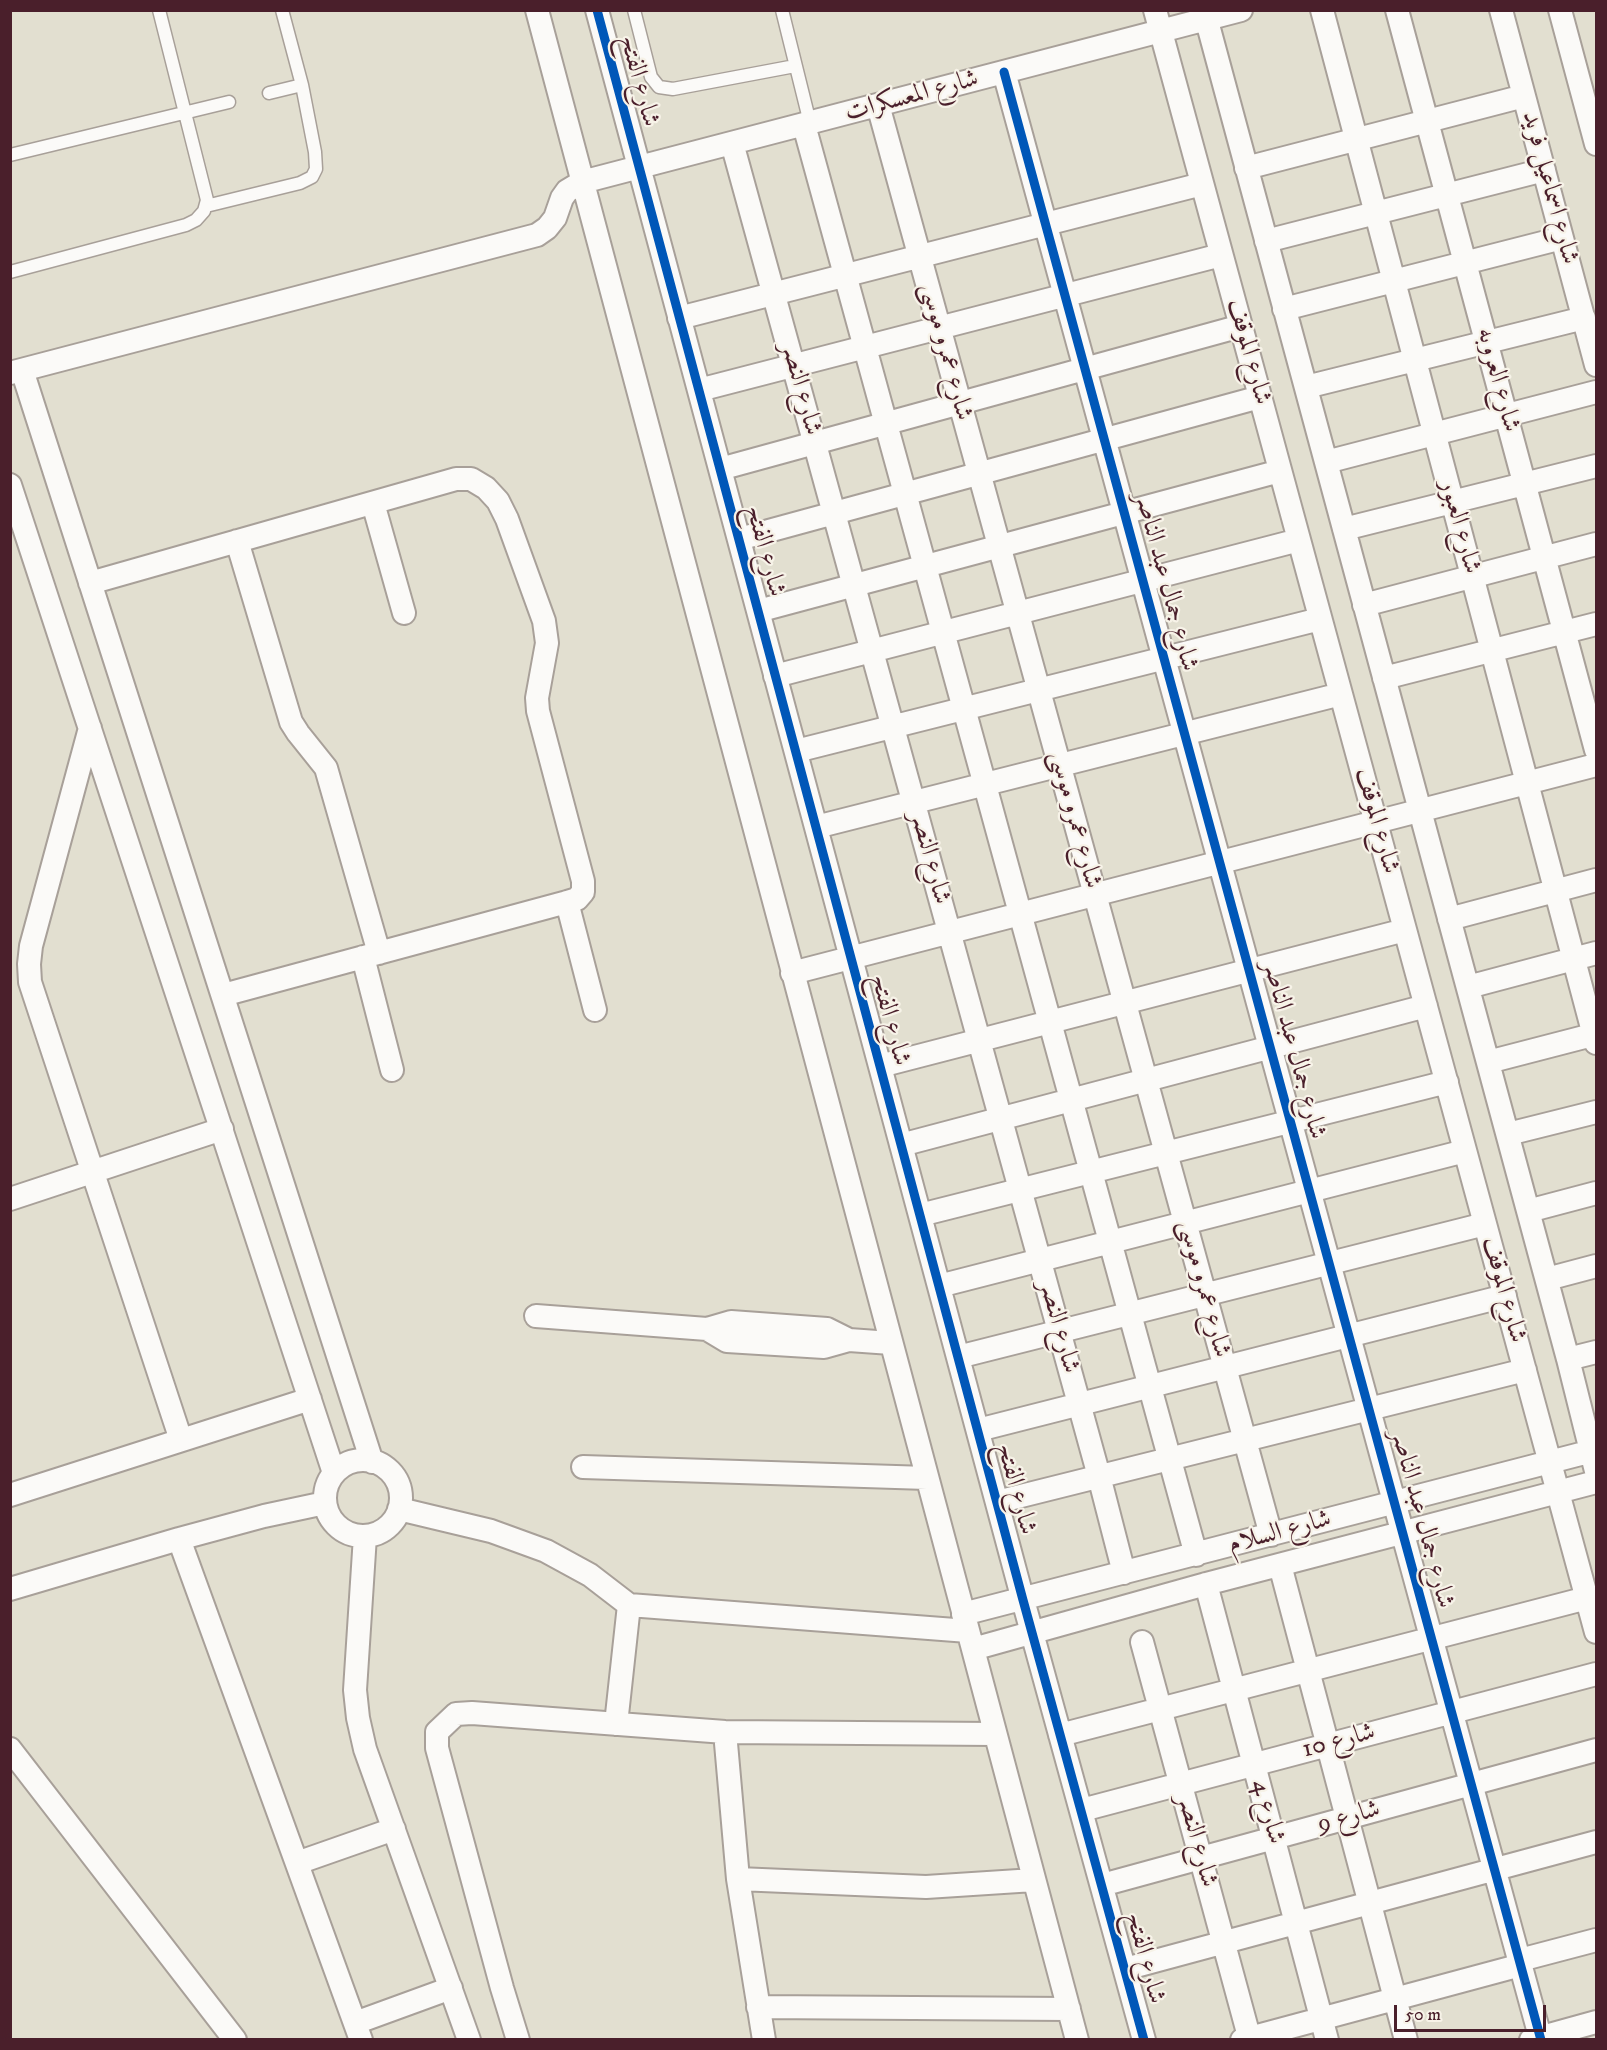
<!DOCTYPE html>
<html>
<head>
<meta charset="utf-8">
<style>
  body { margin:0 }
  #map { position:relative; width:1607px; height:2050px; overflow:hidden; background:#e2dfd0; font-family:"IM FELL DW Pica",serif }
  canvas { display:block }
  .frame { position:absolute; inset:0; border:12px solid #4a1f2b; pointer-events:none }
  .scale { position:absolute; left:1394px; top:2005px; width:152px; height:27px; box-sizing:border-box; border:3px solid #4a1f2b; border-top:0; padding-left:8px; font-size:18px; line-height:21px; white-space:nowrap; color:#4a1f2b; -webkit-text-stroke:4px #f7f3e8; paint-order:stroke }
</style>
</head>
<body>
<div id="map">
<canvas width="1607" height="2050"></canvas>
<div class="frame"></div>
<div class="scale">50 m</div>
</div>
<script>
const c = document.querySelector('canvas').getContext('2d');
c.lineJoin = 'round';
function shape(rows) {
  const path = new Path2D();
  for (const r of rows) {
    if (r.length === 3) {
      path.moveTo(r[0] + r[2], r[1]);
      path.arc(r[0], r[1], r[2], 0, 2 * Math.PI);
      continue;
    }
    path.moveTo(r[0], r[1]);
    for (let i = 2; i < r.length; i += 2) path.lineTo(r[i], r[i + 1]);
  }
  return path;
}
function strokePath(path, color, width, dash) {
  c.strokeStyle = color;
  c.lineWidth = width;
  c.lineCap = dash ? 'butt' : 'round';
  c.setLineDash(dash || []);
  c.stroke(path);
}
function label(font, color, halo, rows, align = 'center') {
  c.font = font + ' "IM FELL DW Pica",Amiri,serif';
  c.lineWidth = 4.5;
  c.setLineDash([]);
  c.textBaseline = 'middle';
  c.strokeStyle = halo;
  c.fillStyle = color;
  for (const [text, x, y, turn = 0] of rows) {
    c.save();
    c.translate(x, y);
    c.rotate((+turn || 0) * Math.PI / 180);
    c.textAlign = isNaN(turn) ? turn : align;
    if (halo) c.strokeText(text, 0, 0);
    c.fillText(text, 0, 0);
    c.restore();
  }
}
const lane = shape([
  [634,10,651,77,659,87,673,89,795,66],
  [782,10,810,123],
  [269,93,302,85],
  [10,155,229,102],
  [206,206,300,183,312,177,316,169,315,152,302,85,282,10],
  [10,272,186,225,196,220,204,211,207,200,159,10]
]);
const street = shape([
  [537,10,1077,2040],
  [597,10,1023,1600,1144,2040],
  [1155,10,1596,1632],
  [1204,10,1568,1359,1596,1471],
  [1322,10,1596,1043],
  [1397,10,1596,750],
  [1501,10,1596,365],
  [1560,10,1596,144],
  [1004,72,1541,2040],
  [878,105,1271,1535],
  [804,125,1196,1555],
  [732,143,1099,1476,1124,1573],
  [1246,168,1524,96],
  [1266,241,1544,170],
  [1284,309,1562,238],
  [679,318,1202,184],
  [22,370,372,1462],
  [10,373,537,235,547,228,555,218,562,198,567,191,582,182,1241,10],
  [1306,387,1584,318],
  [699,390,1221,255],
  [1326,462,1596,392],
  [720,469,1241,326],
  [10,485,334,1473],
  [373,503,404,613],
  [1344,529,1596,466],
  [739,539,1260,397],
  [237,541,291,722,298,733,326,768,379,953],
  [90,583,456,479,471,479,486,488,498,501,507,519,544,621,547,643,537,698,538,711,583,881,583,892,577,899,567,902,223,995],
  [1364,605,1596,544],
  [758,611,1280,471],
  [775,676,1299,540],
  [1384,678,1596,624],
  [90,728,31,946,29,964,30,982,181,1440],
  [796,751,1320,619],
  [816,827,1341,694],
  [567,902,595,1010],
  [1449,919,1596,880],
  [363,957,392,1070],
  [792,973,1596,765],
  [1468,987,1596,953],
  [1488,1062,1596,1034],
  [880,1066,1405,930],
  [1508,1134,1596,1112],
  [901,1145,1426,1006],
  [10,1199,222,1129],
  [1528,1211,1596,1193],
  [920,1215,1447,1082],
  [1547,1279,1596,1266],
  [939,1286,1465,1151],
  [536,1316,707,1329,731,1322,827,1329,849,1340,891,1343],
  [707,1329,727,1341,824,1347,849,1340],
  [958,1357,1485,1224],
  [1568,1359,1596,1352],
  [978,1430,1505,1296],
  [363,1498,38],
  [583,1467,927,1478],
  [10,1495,310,1399],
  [997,1502,1525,1370],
  [399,1509,491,1531,546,1551,590,1575,629,1605,968,1631],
  [365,1536,355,1690,358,1718,365,1749,469,2040],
  [179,1539,361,2040],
  [1280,1565,1406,2040],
  [1206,1584,1327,2040],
  [10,1589,179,1539,264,1516,325,1503],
  [963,1614,1596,1450],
  [1142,1642,1250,2040],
  [973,1649,1206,1584,1596,1482],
  [616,1724,629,1605],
  [725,1732,738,1879,764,2040],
  [1060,1735,1587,1598],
  [10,1749,235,2040],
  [1082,1810,1596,1674],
  [297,1863,394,1829],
  [738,1879,926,1887,1034,1880],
  [1102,1885,1596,1750],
  [1520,1960,1596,1940],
  [1125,1969,1596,1842],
  [758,2007,1069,2009],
  [355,2023,451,1988],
  [518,2040,502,1988,437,1748,437,1732,456,1714,472,1713,725,1732,995,1734],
  [1242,2040,1521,1965],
  [1531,2040,1596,2022]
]);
strokePath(lane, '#a8a099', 15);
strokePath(street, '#a8a099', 26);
strokePath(lane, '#fbfaf8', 12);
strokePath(street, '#fbfaf8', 22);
strokePath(shape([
  [597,10,1023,1600,1144,2040],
  [1004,72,1541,2040]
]), '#0057b8', 9);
label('26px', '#4a1f2b', '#f7f3e8', [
  ["شارع الفتح",638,81,75],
  ["شارع المعسكرات",912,97,-15],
  ["شارع اسماعيل فريد",1549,188,75],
  ["شارع عمرو موسى",945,352,75],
  ["شارع الموقف",1248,352,75],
  ["شارع العروبه",1497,380,75],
  ["شارع النصر",800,389,75],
  ["شارع العبور",1459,527,75],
  ["شارع الفتح",764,551,75],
  ["شارع جمال عبد الناصر",1165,582,75],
  ["شارع عمرو موسى",1074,820,75],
  ["شارع الموقف",1376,821,75],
  ["شارع النصر",929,858,75],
  ["شارع الفتح",889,1020,75],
  ["شارع جمال عبد الناصر",1293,1050,75],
  ["شارع عمرو موسى",1203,1289,75],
  ["شارع الموقف",1503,1290,75],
  ["شارع النصر",1058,1327,75],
  ["شارع الفتح",1015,1489,75],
  ["شارع جمال عبد الناصر",1421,1519,75],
  ["شارع السلام",1280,1533,-15],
  ["شارع 10",1339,1742,-15],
  ["شارع 4",1267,1812,75],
  ["شارع 9",1349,1818,-15],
  ["شارع النصر",1196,1841,75],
  ["شارع الفتح",1144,1958,75]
]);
</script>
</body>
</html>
